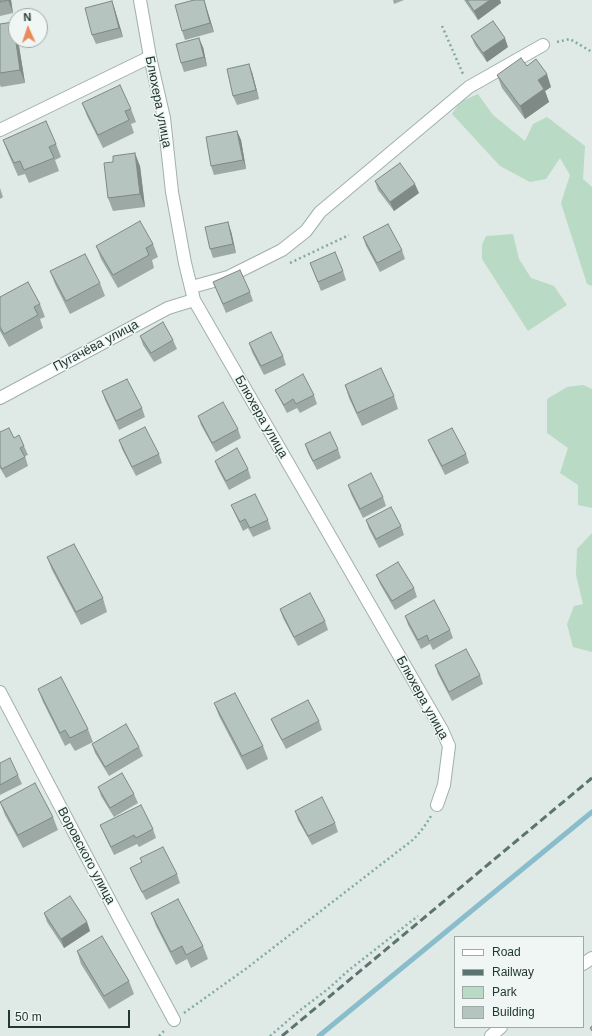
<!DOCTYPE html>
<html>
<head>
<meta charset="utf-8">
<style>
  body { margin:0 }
  #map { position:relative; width:592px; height:1036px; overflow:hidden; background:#dfe9e6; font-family:Arial,sans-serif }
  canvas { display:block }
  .legend { position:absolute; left:454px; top:936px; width:130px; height:92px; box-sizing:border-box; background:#eff6f3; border:1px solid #9daaa7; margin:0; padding:5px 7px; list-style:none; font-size:12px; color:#213834 }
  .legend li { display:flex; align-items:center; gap:8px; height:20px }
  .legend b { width:20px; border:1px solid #9daaa7 }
  .north { position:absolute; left:8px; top:8px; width:40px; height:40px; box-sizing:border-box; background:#eff6f3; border:1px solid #9daaa7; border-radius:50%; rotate:357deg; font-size:11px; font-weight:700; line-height:16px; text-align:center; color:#213834 }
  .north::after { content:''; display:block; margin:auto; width:14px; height:18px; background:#ea8a5c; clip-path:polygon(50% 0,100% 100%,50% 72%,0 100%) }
  .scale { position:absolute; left:8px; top:1010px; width:122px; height:18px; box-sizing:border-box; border:2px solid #213834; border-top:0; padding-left:5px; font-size:12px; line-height:14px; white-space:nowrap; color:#213834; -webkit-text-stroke:3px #eff6f3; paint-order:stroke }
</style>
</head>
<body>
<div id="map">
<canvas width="592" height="1036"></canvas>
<ul class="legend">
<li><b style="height:5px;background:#fff"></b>Road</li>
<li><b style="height:5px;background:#5b746f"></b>Railway</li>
<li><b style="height:11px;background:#b9dac4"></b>Park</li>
<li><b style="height:11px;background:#b5c4bf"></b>Building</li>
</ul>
<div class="north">N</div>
<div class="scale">50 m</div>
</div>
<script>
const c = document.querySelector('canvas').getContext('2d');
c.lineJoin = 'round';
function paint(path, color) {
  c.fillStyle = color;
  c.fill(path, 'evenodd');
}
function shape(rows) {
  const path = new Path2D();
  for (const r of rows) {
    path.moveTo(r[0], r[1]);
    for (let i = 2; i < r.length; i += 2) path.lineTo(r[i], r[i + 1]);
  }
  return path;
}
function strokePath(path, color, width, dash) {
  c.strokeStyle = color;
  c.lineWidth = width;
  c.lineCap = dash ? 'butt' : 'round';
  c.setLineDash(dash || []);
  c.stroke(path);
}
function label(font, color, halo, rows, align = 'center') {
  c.font = font + ' Arial,sans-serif';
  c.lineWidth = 3;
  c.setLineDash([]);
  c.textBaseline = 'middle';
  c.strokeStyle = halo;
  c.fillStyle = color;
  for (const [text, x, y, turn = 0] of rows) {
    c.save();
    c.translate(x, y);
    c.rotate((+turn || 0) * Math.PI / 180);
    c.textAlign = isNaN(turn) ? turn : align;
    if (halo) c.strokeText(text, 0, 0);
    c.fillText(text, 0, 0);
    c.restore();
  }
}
paint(shape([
  [478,94,493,115,525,141,533,124,547,117,585,146,583,179,592,187,592,286,587,284,561,203,570,175,560,158,546,179,530,182,500,166,452,114,460,102],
  [513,234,519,259,531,278,554,286,567,305,528,331,482,259,482,245,486,236],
  [583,385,592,389,592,508,578,505,578,485,560,473,568,448,547,433,547,399,567,387],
  [592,533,592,652,573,647,567,624,574,606,583,604,576,575,577,549]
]), '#b9dac4');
strokePath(shape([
  [319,1036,592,812]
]), '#89bdcc', 5);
const minor = shape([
  [140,0,150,57,164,118,172,192,185,263,194,300,442,730,449,746,444,785,437,805],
  [0,130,150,57],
  [192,287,228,277,282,250,306,231,320,212,469,87,543,45],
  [0,398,168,308,194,300],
  [0,692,119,918,174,1020],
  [583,964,592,958],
  [491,1036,501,1027]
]);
strokePath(minor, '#a2b0ad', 14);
strokePath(shape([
  [442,26,463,74],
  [557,42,570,39,592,52],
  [290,263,349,235],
  [184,1013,247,968,414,839,424,827,431,816],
  [159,1036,166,1029],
  [270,1036,299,1011,328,989,349,970,418,916]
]), '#81aba1', 2.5, [2, 3]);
strokePath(minor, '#fff', 12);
strokePath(shape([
  [282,1036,592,778]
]), '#5b746f', 3, [8, 4]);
paint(shape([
  [0,0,11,0,13,13,0,16],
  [204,0,214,32,185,40,182,31],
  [393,0,404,0,394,4],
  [464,0,500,0,501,3,478,20],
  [112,1,115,10,123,37,96,44,92,35],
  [13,22,16,32,16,40,18,40,25,83,1,87,0,85,0,24],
  [471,36,508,47,487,62,475,45],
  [203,47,207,66,184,72,181,63],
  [252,72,259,99,237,105,233,96],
  [497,75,551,87,545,91,549,102,525,119,502,88],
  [82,103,131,109,136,122,131,124,134,133,103,148,87,116],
  [237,131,241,140,246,169,214,175,211,166],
  [3,140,56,144,61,157,55,160,59,171,29,183,25,174,18,176,8,153],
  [140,166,145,207,113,211,108,198],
  [375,181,419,193,394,211,378,190],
  [0,188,3,197,0,199],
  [231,231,236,253,213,258,210,249],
  [363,237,402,250,405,259,380,272,366,246],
  [153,244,158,257,152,260,154,268,118,288,101,259,96,246],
  [310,263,343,271,346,280,321,291],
  [50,271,100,283,105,296,70,314,55,284],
  [213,282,250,292,253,301,226,313],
  [0,297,40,304,45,317,40,319,43,328,9,347,0,331],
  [140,336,173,340,177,349,154,362,143,345],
  [249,343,283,356,286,365,264,375,252,352],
  [345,385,394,396,398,409,362,426,349,398],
  [275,390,314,395,317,404,300,413,297,408,287,413,279,398],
  [102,391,142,408,145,417,119,430,105,400],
  [198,416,238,429,241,438,216,452,201,425],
  [0,432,14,438,24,446,28,455,25,456,28,466,6,478,0,468],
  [119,440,159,454,162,463,136,476,122,449],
  [428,440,466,454,469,463,445,475,432,449],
  [305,444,338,449,341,458,317,470,308,453],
  [215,461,248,469,251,478,229,490,218,469],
  [348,485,383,497,386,506,363,518,351,494],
  [231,505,268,520,271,529,253,537,248,528,243,531,235,514],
  [366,520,401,526,404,535,379,548,369,529],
  [47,557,103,598,107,612,81,625,52,570],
  [376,575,414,588,417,597,395,610,380,584],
  [280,609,325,621,328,630,298,646,283,618],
  [405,616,450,630,453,638,433,650,430,644,421,649,408,625],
  [435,665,480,675,483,684,452,701,438,674],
  [38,689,88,729,93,742,75,751,70,743,65,746,43,702],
  [214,703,263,746,268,759,247,770,219,716],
  [271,719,319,721,322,730,286,749,275,728],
  [92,744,139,747,143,756,109,776,95,753],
  [0,763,18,775,22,784,0,795],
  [98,787,134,794,138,803,114,817,101,796],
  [0,802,53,817,58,830,23,848,5,815],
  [295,811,335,823,338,832,312,845,298,820],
  [100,825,153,829,156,838,139,847,137,844,114,855,104,834],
  [140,858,177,874,180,883,146,900,134,877,130,868,142,862],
  [44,913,87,922,90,931,64,948,47,922],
  [151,913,203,946,208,959,191,968,187,959,176,965,156,926],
  [77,951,129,981,134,994,109,1009,81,964]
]), '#9ca9a4');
paint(shape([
  [8,0,11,0,13,13],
  [204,0,206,6,214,32,210,23],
  [490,0,500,0,501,3,478,20,474,11],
  [112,1,115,10,123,37,119,28],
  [13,22,16,32,16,40,18,40,25,83,20,70],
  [199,38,203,47,207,66,204,57],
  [505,38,508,47,487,62,483,53],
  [249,64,252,72,259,99,256,90],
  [547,74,551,87,545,91,549,102,525,119,520,106,538,80],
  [237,131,241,140,246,169,243,160],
  [135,153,140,166,145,207,140,194],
  [415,184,419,193,394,211,390,202],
  [228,222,231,231,236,253,233,244],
  [87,922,90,931,64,948,61,939]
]), '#7f8986');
const building = shape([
  [0,0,8,0,0,2,0,0],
  [194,0,204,0,210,23,182,31,175,5,194,0],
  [467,0,490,0,474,11,467,0],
  [112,1,119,28,92,35,85,8,112,1],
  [493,21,505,38,483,53,471,36,493,21],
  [13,22,20,70,0,73,0,24,13,22],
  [199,38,204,57,181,63,176,44,199,38],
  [521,58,527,66,536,59,547,74,538,80,544,89,520,106,497,75,521,58],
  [249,64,256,90,233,96,227,69,249,64],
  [120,85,131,109,125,111,129,120,98,135,82,103,120,85],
  [46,121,56,144,49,147,54,158,24,170,20,161,14,163,3,140,46,121],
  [237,131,243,160,211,166,206,137,237,131],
  [135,153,140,194,108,198,104,163,113,162,113,156,135,153],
  [400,163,415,184,390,202,375,181,400,163],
  [140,221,153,244,146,248,149,255,113,275,96,246,140,221],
  [228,222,233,244,210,249,205,227,228,222],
  [388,224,402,250,377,263,363,237,388,224],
  [335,252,343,271,318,282,310,263,335,252],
  [85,254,100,283,66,301,50,271,85,254],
  [240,270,250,292,223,304,213,282,240,270],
  [28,282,40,304,34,307,38,315,4,334,0,327,0,297,28,282],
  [163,322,173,340,151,353,140,336,163,322],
  [271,332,283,356,261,366,249,343,271,332],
  [381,368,394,396,357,413,345,385,381,368],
  [303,374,314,395,296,404,293,399,284,405,275,390,303,374],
  [127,379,142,408,116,421,102,391,127,379],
  [223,402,238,429,212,443,198,416,223,402],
  [145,427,159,454,132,467,119,440,145,427],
  [9,428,14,438,19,435,24,446,20,448,25,457,2,469,0,465,0,432,9,428],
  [452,428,466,454,442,466,428,440,452,428],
  [330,432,338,449,313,461,305,444,330,432],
  [237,448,248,469,226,481,215,461,237,448],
  [371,473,383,497,360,509,348,485,371,473],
  [255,494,268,520,250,528,245,519,240,522,231,505,255,494],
  [391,507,401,526,376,539,366,520,391,507],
  [74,544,103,598,76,612,47,557,74,544],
  [398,562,414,588,392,601,376,575,398,562],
  [310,593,325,621,294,637,280,609,310,593],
  [434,600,450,630,429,641,427,635,418,640,405,616,434,600],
  [466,649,480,675,449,692,435,665,466,649],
  [61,677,88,729,70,738,65,730,60,733,38,689,61,677],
  [235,693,263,746,242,756,214,703,235,693],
  [308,700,319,721,282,740,271,719,308,700],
  [126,724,139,747,105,767,92,744,126,724],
  [10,758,18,775,0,785,0,763,10,758],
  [122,773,134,794,110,808,98,787,122,773],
  [35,783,53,817,18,835,0,802,35,783],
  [322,797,335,823,308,836,295,811,322,797],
  [141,805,153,829,136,838,134,835,111,847,100,825,141,805],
  [163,847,177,874,142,892,130,868,142,862,140,858,163,847],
  [70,896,87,922,61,939,44,913,70,896],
  [178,899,203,946,186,955,182,946,171,952,151,913,178,899],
  [102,936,129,981,104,996,77,951,102,936],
  [592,1026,592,1031,590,1028,592,1026]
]);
paint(building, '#b5c4bf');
strokePath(building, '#7f8986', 1);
label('13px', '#213834', '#eff6f3', [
  ["Блюхера улица",158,102,79],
  ["Пугачёва улица",96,346,-28],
  ["Блюхера улица",261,417,60],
  ["Блюхера улица",422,698,61],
  ["Воровского улица",86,856,62]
]);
</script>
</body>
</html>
